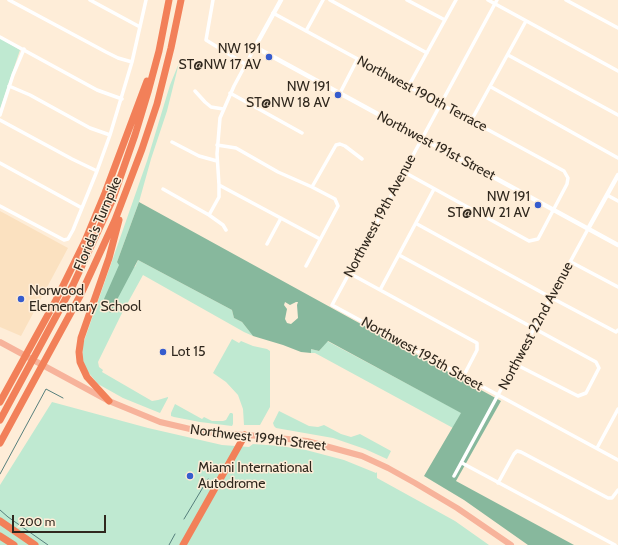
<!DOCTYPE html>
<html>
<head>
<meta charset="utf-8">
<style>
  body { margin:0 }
  #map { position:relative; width:618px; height:545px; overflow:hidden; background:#feedd8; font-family:Cabin,sans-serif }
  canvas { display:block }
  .scale { position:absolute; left:12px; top:515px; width:94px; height:18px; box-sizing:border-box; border:2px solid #30281e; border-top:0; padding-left:5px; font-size:12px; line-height:14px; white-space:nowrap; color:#30281e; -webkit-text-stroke:3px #feedd8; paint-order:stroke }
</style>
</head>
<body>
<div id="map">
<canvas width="618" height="545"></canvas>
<div class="scale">200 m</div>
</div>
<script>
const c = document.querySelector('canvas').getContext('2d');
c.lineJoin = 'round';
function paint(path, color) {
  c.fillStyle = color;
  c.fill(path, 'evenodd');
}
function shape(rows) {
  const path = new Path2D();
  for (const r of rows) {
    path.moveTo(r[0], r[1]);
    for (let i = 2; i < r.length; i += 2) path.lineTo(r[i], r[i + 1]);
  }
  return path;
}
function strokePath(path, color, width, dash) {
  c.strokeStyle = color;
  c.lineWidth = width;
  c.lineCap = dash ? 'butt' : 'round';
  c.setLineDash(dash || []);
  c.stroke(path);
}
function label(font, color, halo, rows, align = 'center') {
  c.font = font + ' Cabin,sans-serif';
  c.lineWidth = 3;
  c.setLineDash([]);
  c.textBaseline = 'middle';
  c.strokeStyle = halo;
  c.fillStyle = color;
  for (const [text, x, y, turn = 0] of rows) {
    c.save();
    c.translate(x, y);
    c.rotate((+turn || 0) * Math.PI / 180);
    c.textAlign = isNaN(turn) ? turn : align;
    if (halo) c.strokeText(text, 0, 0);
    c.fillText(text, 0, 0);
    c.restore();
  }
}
paint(shape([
  [0,211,68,248,21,336,0,327]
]), '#fbe1c0');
paint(shape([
  [0,38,20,50,0,109],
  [179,63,167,111,151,159,139,202,117,262,135,267,138,260,232,310,234,318,242,322,253,336,244,332,143,275,121,315,98,362,99,367,103,370,102,372,152,401,158,400,168,397,168,398,160,413,123,398,98,384,84,367,82,361,83,344,147,161,170,85],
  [232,339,239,343,241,341,253,346,267,349,270,351,270,407,260,425,244,425,243,409,238,395,226,382,213,373],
  [327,341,462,413,453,428,315,353,311,353,311,349,319,351],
  [52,402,148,428,222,445,249,447,253,444,280,446,306,450,344,460,376,473,377,472,377,478,455,521,489,545,0,545,0,485],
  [175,404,202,419,204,417,212,421,223,421,226,420,230,413,232,413,233,414,233,424,232,426,200,422,174,417,171,416,171,413],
  [279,411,309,426,318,427,324,425,341,434,351,437,360,434,391,451,387,459,365,449,333,438,276,428,274,426,273,423]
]), '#bfe9d1');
paint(shape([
  [139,202,501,401,456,481,574,545,528,545,464,500,424,476,461,413,328,341,319,351,311,349,311,353,301,352,283,345,253,336,242,322,234,318,232,310,138,260,110,313,104,299,119,265,117,262],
  [285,302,290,305,296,302,298,302,297,305,298,318,291,324,287,323,285,319,287,309,284,305]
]), '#87b89d');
strokePath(shape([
  [0,474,46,389,63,398],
  [0,510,8,517,48,545],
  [184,519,208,479],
  [169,545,175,534]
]), '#567f7c', 1);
strokePath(shape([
  [9,0,106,52,118,58,132,62],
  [90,0,140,27],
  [213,0,206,40,245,64],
  [330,0,427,53],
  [407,0,445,20],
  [488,0,618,71],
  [497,0,332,305,618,460],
  [566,0,618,28],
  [273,13,564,171,568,178,567,184,538,239,529,241,404,172],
  [306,31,323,0],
  [0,37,97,90,122,99],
  [508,55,618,115],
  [9,86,30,95,90,128,110,135],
  [408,87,456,0],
  [491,87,618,158],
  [195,91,205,102,211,107,223,109],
  [230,93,302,133],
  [340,93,357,60],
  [0,115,13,75,24,49],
  [0,120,72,159,97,171],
  [471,121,526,21],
  [172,142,199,156,217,161],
  [217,145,236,148,278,172,312,187,335,199,338,206,306,266],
  [0,163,82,208],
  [219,185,320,239],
  [312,187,336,145,340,144,345,146,362,159],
  [163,189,209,215,223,225,226,230],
  [607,195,618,201],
  [0,206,64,240,68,239,73,230,97,171,110,135,132,62,146,0],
  [209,215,219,197,219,185,217,154,220,118,234,86,255,47],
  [417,224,550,297,616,332,618,330],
  [267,244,281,218],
  [399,255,596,362,599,368,586,393,578,396,515,364],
  [571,262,618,287],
  [349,273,477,343,477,350,463,377],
  [380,290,434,189],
  [597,448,618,409],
  [462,463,615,545],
  [454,476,588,229],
  [498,483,514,454,517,451,521,452,608,498,612,498,618,490]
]), '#fff', 3.5);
strokePath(shape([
  [281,0,255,47,618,245],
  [588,229,618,175]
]), '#fff', 4.5);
strokePath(shape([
  [0,342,109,401,160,422,203,432,259,436,307,441,362,456,388,468,415,483,457,508,511,545]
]), '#f7b39b', 6);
strokePath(shape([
  [109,401,87,377,80,362,79,352,81,338,109,258,119,220],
  [0,402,55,302,85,241,105,193,147,81],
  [0,420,73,285,112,201,135,135,148,92,159,51,169,0],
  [0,443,81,294,115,220,142,149,157,104,171,48,181,0],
  [0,521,35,545],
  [0,536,14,545],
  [183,545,245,435]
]), '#f28059', 7);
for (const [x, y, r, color] of [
  [269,57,4,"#365ccd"],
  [338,95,4,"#365ccd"],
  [538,205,4,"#365ccd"],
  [21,299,4,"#365ccd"],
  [163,352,4,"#365ccd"],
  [190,476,4,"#365ccd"]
]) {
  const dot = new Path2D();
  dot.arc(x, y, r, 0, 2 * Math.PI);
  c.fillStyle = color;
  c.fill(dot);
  strokePath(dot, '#feedd8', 1.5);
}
label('14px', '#30281e', '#feedd8', [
  ["NW 191",261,49],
  ["ST@NW 17 AV",261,65],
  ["NW 191",330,87],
  ["ST@NW 18 AV",330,103],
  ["NW 191",530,197],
  ["ST@NW 21 AV",530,213],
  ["Norwood",29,291,"left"],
  ["Elementary School",29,307,"left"],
  ["Lot 15",171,352,"left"],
  ["Miami International",198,468,"left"],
  ["Autodrome",198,484,"left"]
], 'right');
label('14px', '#30281e', '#feedd8', [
  ["Northwest 190th Terrace",422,94,28],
  ["Northwest 191st Street",436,146,28],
  ["Northwest 19th Avenue",380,216,-62],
  ["Florida's Turnpike",98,224,-67],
  ["Northwest 22nd Avenue",536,326,-62],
  ["Northwest 195th Street",422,354,29],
  ["Northwest 199th Street",258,438,7]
]);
</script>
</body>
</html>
